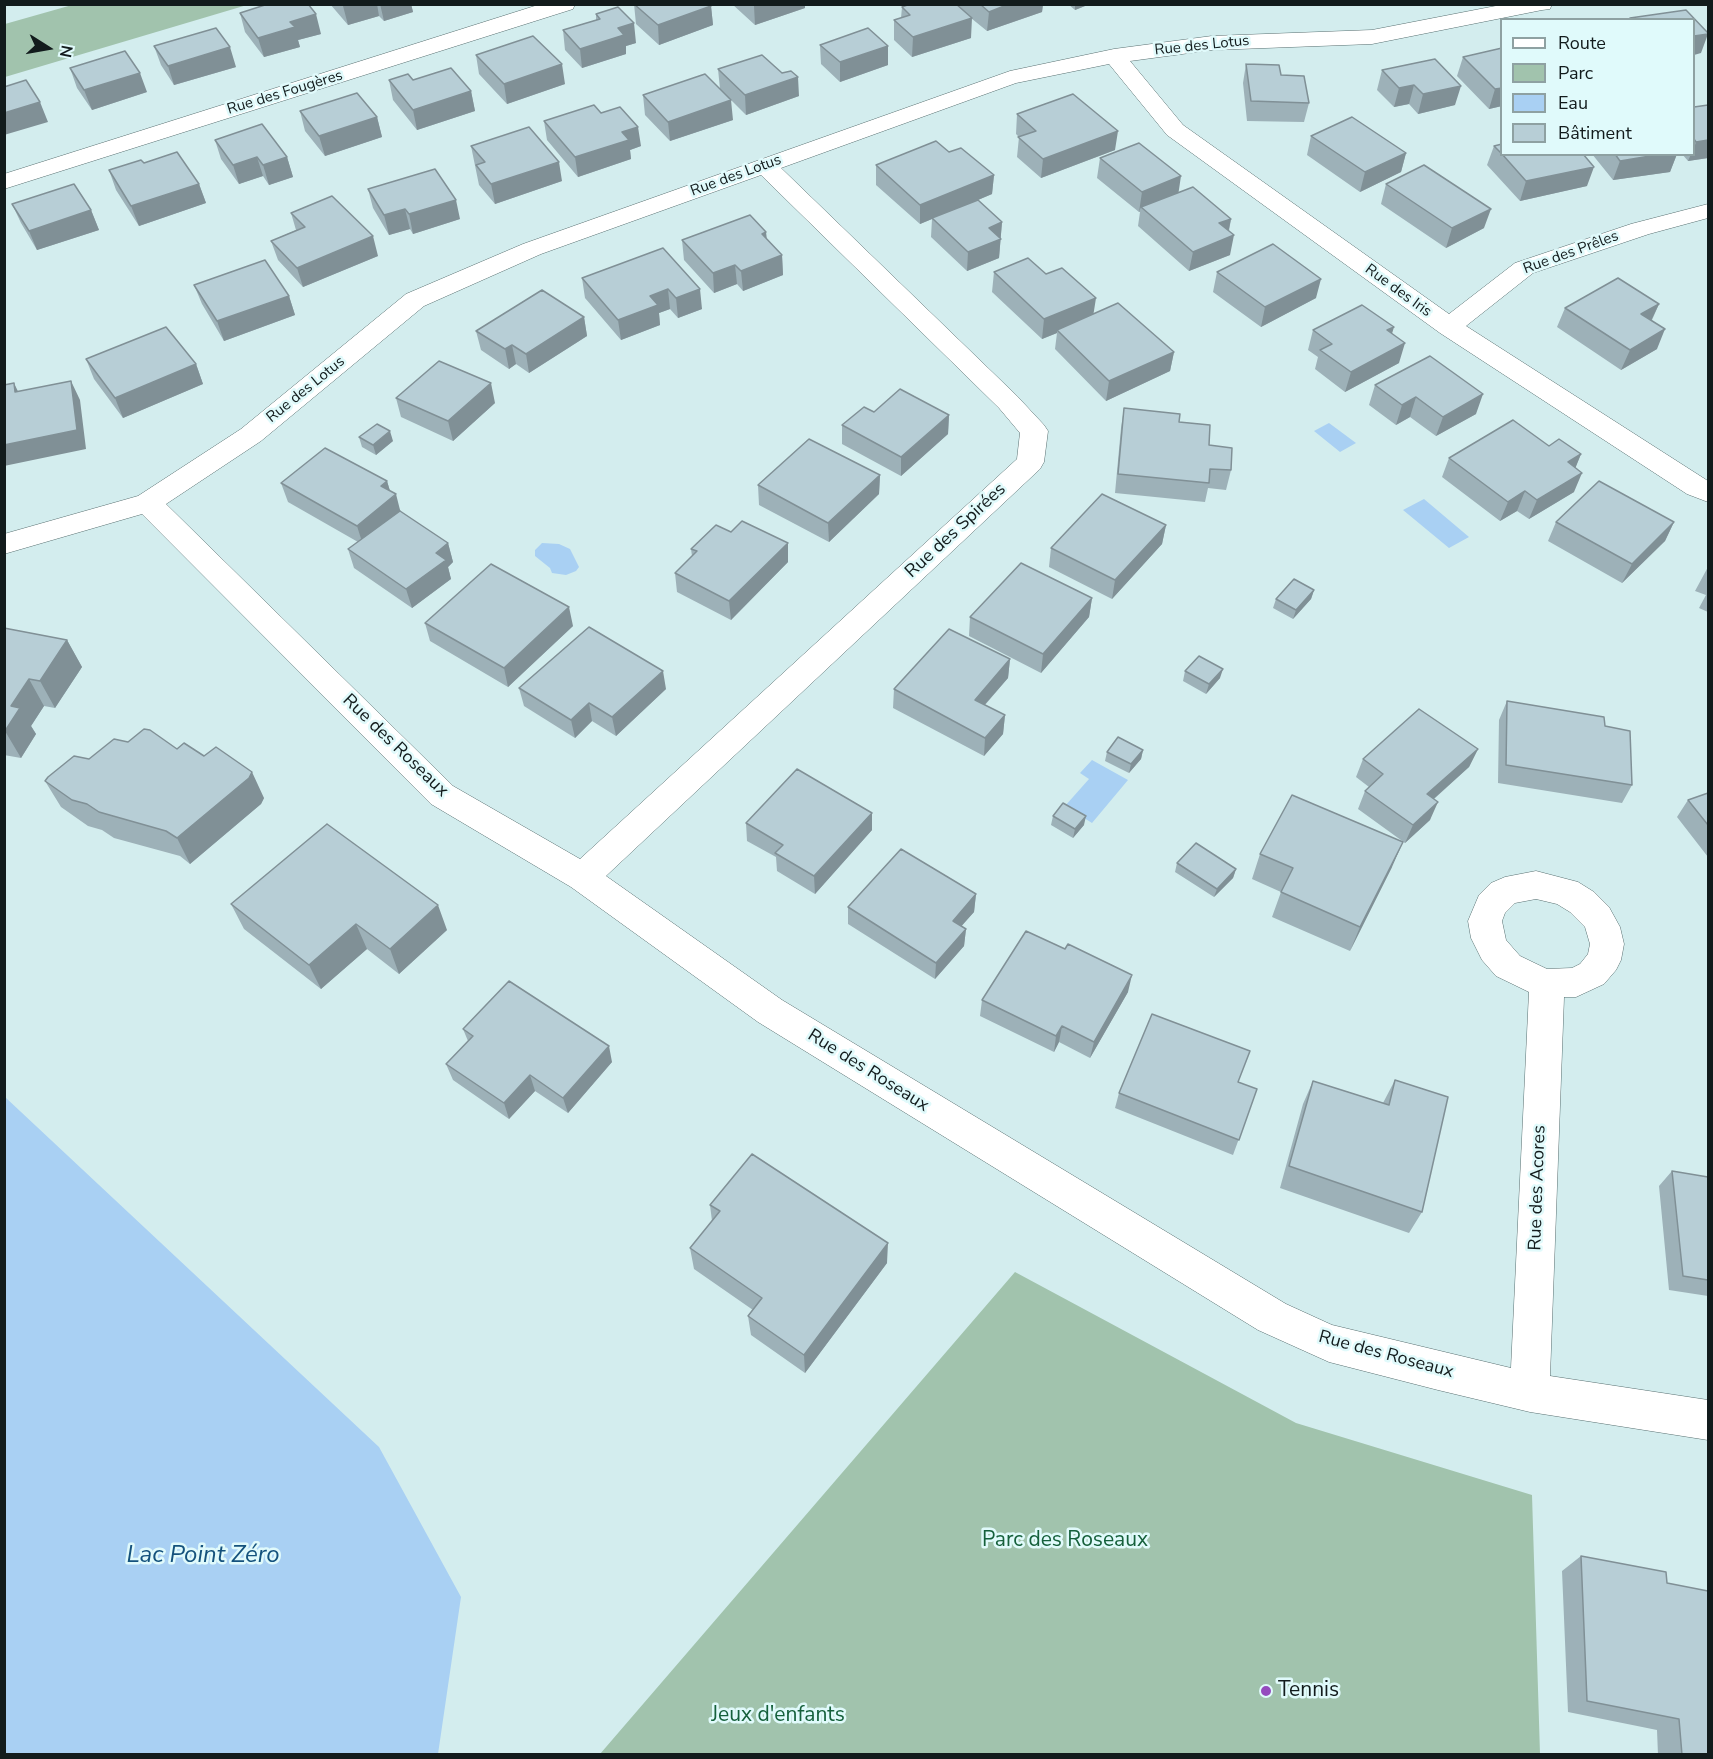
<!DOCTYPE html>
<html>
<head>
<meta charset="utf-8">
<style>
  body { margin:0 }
  #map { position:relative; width:1713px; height:1759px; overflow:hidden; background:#d3edee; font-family:"Nunito Sans",sans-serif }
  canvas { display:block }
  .frame { position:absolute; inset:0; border:6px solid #121b1c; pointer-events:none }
  .legend { position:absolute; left:1500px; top:18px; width:195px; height:138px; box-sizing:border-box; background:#e0fafb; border:2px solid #8ea1a2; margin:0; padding:8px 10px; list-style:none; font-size:18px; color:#121b1c }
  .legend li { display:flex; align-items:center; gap:12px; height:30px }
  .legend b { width:30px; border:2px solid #8ea1a2 }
  .north { position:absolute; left:18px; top:18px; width:60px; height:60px; -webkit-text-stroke:4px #e0fafb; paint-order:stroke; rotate:101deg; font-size:16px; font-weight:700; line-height:24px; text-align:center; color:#121b1c }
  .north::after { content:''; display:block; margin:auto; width:21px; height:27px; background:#121b1c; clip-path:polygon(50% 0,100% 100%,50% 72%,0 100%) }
</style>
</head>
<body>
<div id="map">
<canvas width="1713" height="1759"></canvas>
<div class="frame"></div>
<ul class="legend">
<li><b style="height:8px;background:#fff"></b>Route</li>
<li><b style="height:16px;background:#a1c3ad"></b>Parc</li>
<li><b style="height:16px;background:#a9d0f3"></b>Eau</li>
<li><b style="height:16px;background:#b7ced6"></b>Bâtiment</li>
</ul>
<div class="north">N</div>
</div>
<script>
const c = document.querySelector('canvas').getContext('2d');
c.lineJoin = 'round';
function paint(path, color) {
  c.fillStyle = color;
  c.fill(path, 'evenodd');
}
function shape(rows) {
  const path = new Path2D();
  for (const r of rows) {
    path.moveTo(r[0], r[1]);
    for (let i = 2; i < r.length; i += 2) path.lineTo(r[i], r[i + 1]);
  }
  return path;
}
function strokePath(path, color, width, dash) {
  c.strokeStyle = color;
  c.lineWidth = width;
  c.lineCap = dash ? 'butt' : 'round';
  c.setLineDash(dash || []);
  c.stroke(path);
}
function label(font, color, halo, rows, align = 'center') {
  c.font = font + ' "Nunito Sans",sans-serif';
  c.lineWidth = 5;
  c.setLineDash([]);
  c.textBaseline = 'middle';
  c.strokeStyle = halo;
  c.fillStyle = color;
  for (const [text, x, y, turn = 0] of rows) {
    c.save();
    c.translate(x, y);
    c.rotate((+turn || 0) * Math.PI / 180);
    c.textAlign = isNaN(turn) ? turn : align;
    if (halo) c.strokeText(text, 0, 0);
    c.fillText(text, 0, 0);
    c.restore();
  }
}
paint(shape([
  [72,5,72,4,247,5,5,77,5,24],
  [1015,1272,1296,1423,1532,1495,1540,1754,600,1754]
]), '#a1c3ad');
paint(shape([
  [1329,423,1356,443,1340,452,1314,431],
  [1424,499,1469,537,1449,548,1403,510],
  [542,543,559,544,570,549,579,567,576,571,566,575,552,573,550,568,535,556,535,550],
  [1092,760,1128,780,1092,823,1065,806,1089,779,1080,773],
  [5,1097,379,1447,461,1597,438,1754,5,1754]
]), '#a9d0f3');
const street = shape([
  [541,4,575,4,573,9,4,189,4,174,541,4],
  [1506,4,1552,4,1550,9,1542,10,1372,44,1212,50,1130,61,1183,125,1449,314,1515,263,1631,224,1708,204,1708,218,1649,234,1533,273,1466,326,1708,481,1708,502,1687,494,1440,333,1167,135,1109,64,1016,83,781,168,1017,396,1044,425,1048,431,1044,462,1040,469,606,876,782,1000,1286,1304,1332,1325,1511,1368,1529,992,1496,976,1482,960,1471,938,1468,921,1479,895,1491,883,1505,877,1536,871,1578,882,1594,892,1609,907,1620,927,1624,944,1621,960,1616,970,1604,984,1576,997,1564,997,1550,1376,1708,1400,1708,1440,1530,1412,1438,1390,1329,1362,1258,1330,758,1022,571,887,431,804,142,514,4,554,4,534,138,496,241,429,406,294,523,244,1010,71,1114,49,1212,36,1372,30,1506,4],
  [761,175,999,408,1020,433,1017,459,580,859,453,786,166,504,261,441,424,306,541,254,761,175],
  [1536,899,1557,904,1570,912,1585,927,1590,944,1588,954,1580,964,1572,968,1547,969,1520,956,1506,940,1502,921,1505,913,1515,903,1536,899]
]);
strokePath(street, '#597071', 1);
paint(street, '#fff');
paint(shape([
  [330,4,411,4,413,12,384,21,379,16,348,25],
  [634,4,711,6,713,25,659,45,636,24],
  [732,4,805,4,805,8,755,25],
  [958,4,1043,4,1042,12,987,31,966,14,971,38,912,57,894,40,894,20,901,18,902,7,958,7],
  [1068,4,1090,4,1075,10],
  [240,13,321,34,298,40,300,47,264,57,245,32],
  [596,14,636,43,626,46,626,54,582,68,565,50,563,30,596,20],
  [820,45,888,65,840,82,821,64],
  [154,46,236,67,174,85,161,65],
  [1502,48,1502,106,1489,109,1457,76,1463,57],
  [476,55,565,84,507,104,479,74],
  [1435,59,1455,105,1418,114,1409,104,1394,107,1377,90,1382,70],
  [1246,64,1309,103,1304,122,1247,121,1243,83],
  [70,68,147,92,92,110,77,88],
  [718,69,799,96,746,115,720,89],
  [389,80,413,80,471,91,475,111,417,130,393,100],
  [643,95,733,120,670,141,645,115],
  [1708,105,1708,158,1688,161,1682,154,1694,154,1694,107],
  [300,111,377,117,382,137,325,156,305,131],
  [601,113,641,146,630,150,631,159,578,177,547,140,544,121],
  [1017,114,1115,150,1041,178,1017,157,1019,137,1016,134],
  [1311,136,1406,153,1401,172,1360,192,1307,155],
  [215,140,287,157,293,177,269,185,263,176,239,184,221,159],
  [471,146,562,181,495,204,479,185],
  [1494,146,1587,186,1520,201,1487,165],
  [949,152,994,175,992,194,978,200,1002,222,999,258,967,271,931,237,932,219,920,224,876,185,876,165],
  [1592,154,1677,154,1670,172,1613,180],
  [1100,158,1178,192,1231,219,1229,231,1230,255,1189,271,1138,226,1140,212,1139,212,1097,178],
  [144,163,199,184,206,203,139,226,116,190,109,170],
  [1386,184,1484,228,1446,248,1381,204],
  [368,189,460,219,413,234,410,229,389,235,373,208],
  [12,204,91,210,99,230,37,250,21,223],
  [291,213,378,256,303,287,278,260,271,241,296,230],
  [766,232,767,239,782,255,783,275,743,291,737,284,714,293,684,260,682,240],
  [663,248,702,309,678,318,670,309,659,313,660,325,621,340,585,298,582,278],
  [994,272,1046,274,1094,314,1174,352,1170,371,1106,401,1055,349,1057,333,1042,339,992,292],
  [1217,272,1316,298,1261,327,1213,292],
  [194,285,289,296,295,315,224,341,202,304],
  [1659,304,1652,320,1657,349,1621,370,1557,327,1565,308],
  [584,317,587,336,529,373,516,364,509,369,481,350,476,331],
  [1313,330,1392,333,1399,363,1345,392,1315,369,1318,357,1308,350],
  [86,359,196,364,203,384,123,418,94,379],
  [1375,385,1476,414,1436,436,1410,417,1396,425,1369,405],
  [396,398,495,403,453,441,401,417],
  [1124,408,1179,422,1209,445,1231,470,1226,490,1208,488,1205,502,1115,493,1121,428],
  [874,412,949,415,948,434,901,476,842,444,842,425],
  [359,437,393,441,376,455,362,447],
  [1549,446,1581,454,1575,468,1574,492,1529,519,1517,511,1500,521,1442,477,1449,458],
  [880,475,879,494,829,542,759,505,758,485],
  [387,481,390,491,401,512,448,543,453,562,448,567,451,579,412,608,354,568,348,549,358,542,288,502,281,483],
  [1556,522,1674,522,1665,541,1622,583,1548,541],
  [1166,525,1162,544,1112,599,1049,567,1051,548],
  [691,549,788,562,731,620,677,592,675,573,692,556],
  [1708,567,1708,612,1699,608,1706,595,1695,591],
  [1314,590,1311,599,1293,619,1273,608,1276,599],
  [1092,598,1089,617,1041,673,969,636,970,617],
  [425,623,573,626,508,687,430,641],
  [4,628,67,640,82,667,55,708,44,706,31,726,36,734,21,758,4,755],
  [1010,659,1008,678,985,705,1005,715,1003,734,984,756,893,708,894,689],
  [1185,671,1220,678,1206,694,1183,681],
  [519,688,666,689,616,736,592,721,575,738,524,706],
  [1507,701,1605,726,1632,785,1622,803,1498,783,1499,720],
  [128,742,177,749,264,798,261,804,190,864,180,856,114,838,102,830,88,826,61,807,45,781],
  [1478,749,1469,767,1434,799,1430,820,1405,843,1358,809,1365,791,1369,787,1356,777,1363,759],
  [1143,750,1141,759,1129,773,1105,761,1107,752],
  [1708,793,1708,857,1677,817,1688,800],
  [872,813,872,830,815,894,777,871,776,857,747,841,746,823],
  [1053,816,1084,825,1073,838,1051,825],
  [1260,854,1392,867,1350,951,1272,917,1281,892,1252,879],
  [1177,863,1236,869,1233,878,1214,897,1175,872],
  [976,894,974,912,961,926,966,929,964,946,935,979,848,924,848,907],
  [231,904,447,930,399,974,367,949,321,989,244,929],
  [1065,949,1128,992,1090,1058,1059,1042,1054,1052,980,1016,982,1000],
  [463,1029,612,1062,568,1113,535,1091,509,1119,453,1080,446,1064,468,1041],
  [1395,1080,1422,1212,1409,1233,1280,1188,1303,1104,1313,1081,1383,1103],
  [1257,1089,1233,1155,1115,1108,1119,1093],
  [1672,1171,1708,1177,1708,1296,1669,1290,1659,1186],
  [710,1205,887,1263,805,1373,751,1335,748,1316,753,1310,694,1269,690,1248,712,1221],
  [1581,1556,1667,1583,1708,1755,1658,1755,1657,1730,1568,1712,1562,1571]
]), '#9db1b8');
paint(shape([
  [348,4,377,4,379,16,348,25,343,6],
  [380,4,411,4,413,12,384,21],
  [757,4,805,4,805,8,755,25,754,6],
  [1009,4,1043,4,1042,12,987,31,989,12],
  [1075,4,1090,4,1075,10],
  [711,6,713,25,659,45,658,25],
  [316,14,321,34,298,40,300,47,264,57,258,38,290,22],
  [972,18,971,38,912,57,913,37],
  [634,23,636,43,626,46,626,54,582,68,580,49,618,28],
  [1708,34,1701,53,1694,55,1694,36],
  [888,46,888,65,840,82,840,62],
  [230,47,236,67,174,85,168,66],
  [562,64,565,84,507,104,504,84],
  [140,73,147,92,92,110,84,90],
  [798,77,799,96,746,115,745,95],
  [1414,85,1409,104,1394,107,1399,88],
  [1461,86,1455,105,1418,114,1423,94],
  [1502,88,1502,106,1489,109,1495,89],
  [471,91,475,111,417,130,413,110],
  [731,100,733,120,670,141,668,122],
  [40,102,48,122,4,135,4,113],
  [377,117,382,137,325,156,319,136],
  [638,127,641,146,630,150,631,159,578,177,575,157,622,132],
  [1118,131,1115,150,1041,178,1043,159],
  [1708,140,1708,158,1688,161,1691,154,1694,154,1694,148,1696,142],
  [1406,153,1401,172,1360,192,1365,172],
  [1662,154,1677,154,1670,172,1613,180,1620,161],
  [257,157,263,176,239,184,233,165],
  [287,157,293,177,269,185,263,165],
  [559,162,562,181,495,204,491,184],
  [1594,167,1587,186,1520,201,1526,181],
  [994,175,992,194,933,219,932,218,932,219,920,224,920,205],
  [1181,176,1178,196,1141,207,1139,212,1142,192],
  [199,184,206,203,139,226,131,206],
  [456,200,460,219,413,234,409,214],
  [405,209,410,229,389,235,384,215],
  [1491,209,1484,228,1446,248,1452,228],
  [91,210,99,230,37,250,29,231],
  [1231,219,1227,238,1234,235,1230,255,1189,271,1193,252,1219,223],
  [1002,222,999,258,967,271,968,252,989,228],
  [766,232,767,252,762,234],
  [373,236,378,256,303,287,297,268],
  [782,255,783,275,743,291,741,271],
  [735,265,737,284,714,293,713,273],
  [1321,279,1316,298,1261,327,1265,307],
  [668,289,670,309,659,313,660,325,621,340,618,320,650,296],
  [700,289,702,309,678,318,676,298],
  [289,296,295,315,224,341,217,321],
  [1096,298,1093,317,1057,330,1057,333,1042,339,1044,319],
  [1659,304,1650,323,1641,314],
  [584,317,587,336,529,373,526,354],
  [1394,327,1388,347,1387,330],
  [1665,329,1657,349,1621,370,1630,350],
  [1405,343,1399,363,1345,392,1351,372],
  [512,345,516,364,509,369,505,349],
  [1174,352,1170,371,1106,401,1109,381],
  [196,364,203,384,123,418,115,398],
  [71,381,80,400,86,449,4,466,4,445],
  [14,383,23,402,15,392],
  [491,383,495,403,453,441,448,421],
  [1483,394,1476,414,1436,436,1443,417],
  [1416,397,1410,417,1396,425,1402,405],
  [949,415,948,434,901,476,901,457],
  [390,431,393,441,376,455,373,445],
  [1581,454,1573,474,1568,462],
  [1582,473,1574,492,1529,519,1537,500],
  [880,475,879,494,829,542,828,523],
  [387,481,392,498,396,494,401,514,363,545,357,526,381,486],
  [1525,491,1517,511,1500,521,1508,502],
  [1674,522,1665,541,1622,583,1632,564],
  [1166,525,1162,544,1112,599,1115,580],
  [448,543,453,562,448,567,451,579,412,608,406,589,436,553],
  [788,543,788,562,731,620,729,601],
  [1314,590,1311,599,1293,619,1296,610],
  [1092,598,1089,617,1041,673,1043,654],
  [569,607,573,626,508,687,504,668],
  [67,640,82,667,55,708,40,681],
  [1010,659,1008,678,973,718,975,700],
  [1223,669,1220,678,1206,694,1209,684],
  [663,671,666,689,616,736,612,717],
  [29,679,44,706,31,726,36,734,21,758,5,731,11,706],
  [589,703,592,721,575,738,571,720],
  [1005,715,1003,734,984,756,985,738],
  [1478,749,1469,767,1419,812,1427,794],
  [1143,750,1141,759,1129,773,1131,764],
  [252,772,264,798,261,804,190,864,177,838],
  [1438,802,1430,820,1405,843,1413,825],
  [872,813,872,830,815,894,814,876],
  [1086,816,1084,825,1073,838,1075,829],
  [1403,842,1392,867,1350,951,1360,927],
  [1236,869,1233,878,1214,897,1217,889],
  [976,894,974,912,951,938,953,921],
  [438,905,447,930,399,974,390,949],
  [356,924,367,949,321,989,309,965],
  [966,929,964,946,935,979,936,963],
  [1132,975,1128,992,1090,1058,1094,1042],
  [1062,1026,1059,1042,1054,1052,1056,1036],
  [609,1046,612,1062,568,1113,563,1098],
  [530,1075,535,1091,509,1119,504,1103],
  [888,1243,887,1263,805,1373,804,1355]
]), '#809096');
const building = shape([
  [268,4,308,4,316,14,290,22,295,27,258,38,240,13,268,4],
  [634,4,709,4,711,6,658,25,634,4],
  [910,4,956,4,972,18,913,37,894,20,910,15,902,7,910,4],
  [980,4,1009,4,989,12,980,4],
  [618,7,634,23,618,28,624,35,580,49,563,30,600,19,596,14,618,7],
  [1686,10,1708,33,1708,34,1694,36,1694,20,1631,20,1630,18,1686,10],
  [216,28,230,47,168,66,154,46,216,28],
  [868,28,888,46,840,62,820,45,868,28],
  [533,36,562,64,504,84,476,55,533,36],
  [1502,48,1502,88,1495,89,1463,57,1502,48],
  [125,51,140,73,84,90,70,68,125,51],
  [762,55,782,73,791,71,798,77,745,95,718,69,762,55],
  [1435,59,1461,86,1423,94,1414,85,1399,88,1382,70,1435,59],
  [1246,64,1279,65,1281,75,1304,76,1309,103,1251,101,1246,64],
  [451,68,471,91,413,110,389,80,408,74,413,80,451,68],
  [705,74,731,100,668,122,643,95,705,74],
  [26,80,40,102,4,113,4,87,26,80],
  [357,93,377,117,319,136,300,111,357,93],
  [1073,94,1118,131,1043,159,1018,137,1036,131,1017,114,1073,94],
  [594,105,601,113,620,107,638,127,622,132,629,140,575,157,544,121,594,105],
  [1708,105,1708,140,1696,142,1694,139,1694,107,1708,105],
  [1352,117,1406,153,1365,172,1311,136,1352,117],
  [262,124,287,157,263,165,257,157,233,165,215,140,262,124],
  [529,127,559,162,491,184,476,165,485,162,471,146,529,127],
  [936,141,949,152,961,148,994,175,920,205,876,165,936,141],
  [1139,143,1181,176,1142,192,1100,158,1139,143],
  [1502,144,1502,154,1494,146,1502,144],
  [177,152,199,184,131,206,109,170,141,160,144,163,177,152],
  [1502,154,1583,154,1594,167,1526,181,1502,154],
  [1615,154,1662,154,1620,161,1615,154],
  [1424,165,1491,209,1452,228,1386,184,1424,165],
  [435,169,456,200,409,214,405,209,384,215,368,189,435,169],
  [74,184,91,210,29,231,12,204,74,184],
  [1193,187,1231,219,1219,223,1234,235,1193,252,1141,207,1193,187],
  [332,196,373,236,297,268,271,241,305,227,291,213,332,196],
  [978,200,1002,222,989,228,1001,239,968,252,932,218,978,200],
  [750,215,766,232,762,234,782,255,741,271,735,265,713,273,682,240,750,215],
  [1273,244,1321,279,1265,307,1217,272,1273,244],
  [663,248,700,289,676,298,668,289,650,296,658,305,618,320,582,278,663,248],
  [1028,258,1046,274,1062,268,1096,298,1044,319,994,272,1028,258],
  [265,260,289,296,217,321,194,285,265,260],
  [1618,278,1659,304,1641,314,1665,329,1630,350,1565,308,1618,278],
  [542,290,584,317,526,354,512,345,505,349,476,331,542,290],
  [1118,303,1174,352,1109,381,1057,330,1118,303],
  [1362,305,1394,327,1387,330,1405,343,1351,372,1320,350,1332,344,1313,330,1362,305],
  [166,327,196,364,115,398,86,359,166,327],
  [1430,356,1483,394,1443,417,1416,397,1402,405,1375,385,1430,356],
  [439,361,491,383,448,421,396,398,439,361],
  [71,381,77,430,4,445,4,385,14,383,15,392,71,381],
  [900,389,949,415,901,457,842,425,864,407,874,412,900,389],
  [1124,408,1180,414,1179,422,1210,425,1209,445,1232,448,1231,470,1210,469,1209,483,1118,474,1124,408],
  [1513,420,1549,446,1559,439,1581,454,1568,462,1582,473,1537,500,1525,491,1508,502,1449,458,1513,420],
  [377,424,390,431,373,445,359,437,377,424],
  [809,439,880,475,828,523,758,485,809,439],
  [325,448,387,481,381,486,396,494,357,526,281,483,325,448],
  [1599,481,1674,522,1632,564,1556,522,1599,481],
  [1102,494,1166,525,1115,580,1051,548,1102,494],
  [400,511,448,543,436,553,446,560,406,589,348,549,400,511],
  [742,521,788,543,729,601,675,573,697,551,691,549,716,525,731,532,742,521],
  [1021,563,1092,598,1043,654,970,617,1021,563],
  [491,564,569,607,504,668,425,623,491,564],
  [1294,579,1314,590,1296,610,1276,599,1294,579],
  [589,627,663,671,612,717,589,703,571,720,519,688,589,627],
  [4,628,67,640,40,681,29,679,11,706,20,708,5,731,4,628],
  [949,629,1010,659,975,700,1005,715,985,738,894,689,949,629],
  [1199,656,1223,669,1209,684,1185,671,1199,656],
  [1507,701,1604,717,1605,726,1630,731,1632,785,1506,765,1507,701],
  [1419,709,1478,749,1427,794,1438,802,1413,825,1365,791,1383,774,1363,759,1419,709],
  [144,729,150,730,177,749,184,743,204,756,216,747,252,772,249,778,177,838,166,831,99,812,87,804,72,800,45,781,48,777,74,756,89,759,114,739,128,742,144,729],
  [1118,737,1143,750,1131,764,1107,752,1118,737],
  [797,769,872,813,814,876,775,853,783,845,746,823,797,769],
  [1708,793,1708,825,1688,800,1708,793],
  [1292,795,1403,842,1360,927,1281,892,1293,868,1260,854,1292,795],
  [1063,803,1086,816,1075,829,1053,816,1063,803],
  [327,824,438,905,390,949,356,924,309,965,231,904,327,824],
  [1196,843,1236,869,1217,889,1177,863,1196,843],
  [901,849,976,894,953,921,966,929,936,963,848,907,901,849],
  [1026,931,1065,949,1068,944,1132,975,1094,1042,1062,1026,1056,1036,982,1000,1026,931],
  [509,981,609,1046,563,1098,530,1075,504,1103,446,1064,473,1036,463,1029,509,981],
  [1152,1014,1250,1051,1238,1082,1257,1089,1239,1140,1119,1093,1152,1014],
  [1395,1080,1448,1097,1422,1212,1289,1166,1313,1081,1389,1105,1395,1080],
  [752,1154,888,1243,804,1355,748,1316,762,1298,690,1248,720,1211,710,1205,752,1154],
  [1672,1171,1708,1177,1708,1280,1683,1276,1672,1171],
  [1581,1556,1666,1572,1667,1583,1708,1591,1708,1755,1682,1755,1679,1719,1587,1701,1581,1556]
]);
paint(building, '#b7ced6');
strokePath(building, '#809096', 1.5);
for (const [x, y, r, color] of [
  [1266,1691,6,"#954bbe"]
]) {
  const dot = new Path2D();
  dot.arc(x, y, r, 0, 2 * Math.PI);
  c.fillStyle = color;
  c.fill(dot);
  strokePath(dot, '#e0fafb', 2);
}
label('15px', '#121b1c', '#e0fafb', [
  ["Rue des Lotus",1202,46,-6],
  ["Rue des Fougères",285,93,-17],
  ["Rue des Lotus",736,176,-20],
  ["Rue des Prêles",1571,253,-20],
  ["Rue des Iris",1398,291,36],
  ["Rue des Lotus",306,390,-39]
]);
label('18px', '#121b1c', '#e0fafb', [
  ["Rue des Spirées",956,531,-43],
  ["Rue des Roseaux",395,746,44],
  ["Rue des Roseaux",868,1071,32],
  ["Rue des Acores",1538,1188,-88],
  ["Rue des Roseaux",1386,1355,15]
]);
label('21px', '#15603b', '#e0fafb', [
  ["Parc des Roseaux",1065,1541],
  ["Jeux d'enfants",778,1716]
]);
label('21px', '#121b1c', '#e0fafb', [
  ["Tennis",1278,1691]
], 'left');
label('italic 24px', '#14527d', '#e0fafb', [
  ["Lac Point Zéro",203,1556]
]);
</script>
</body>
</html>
